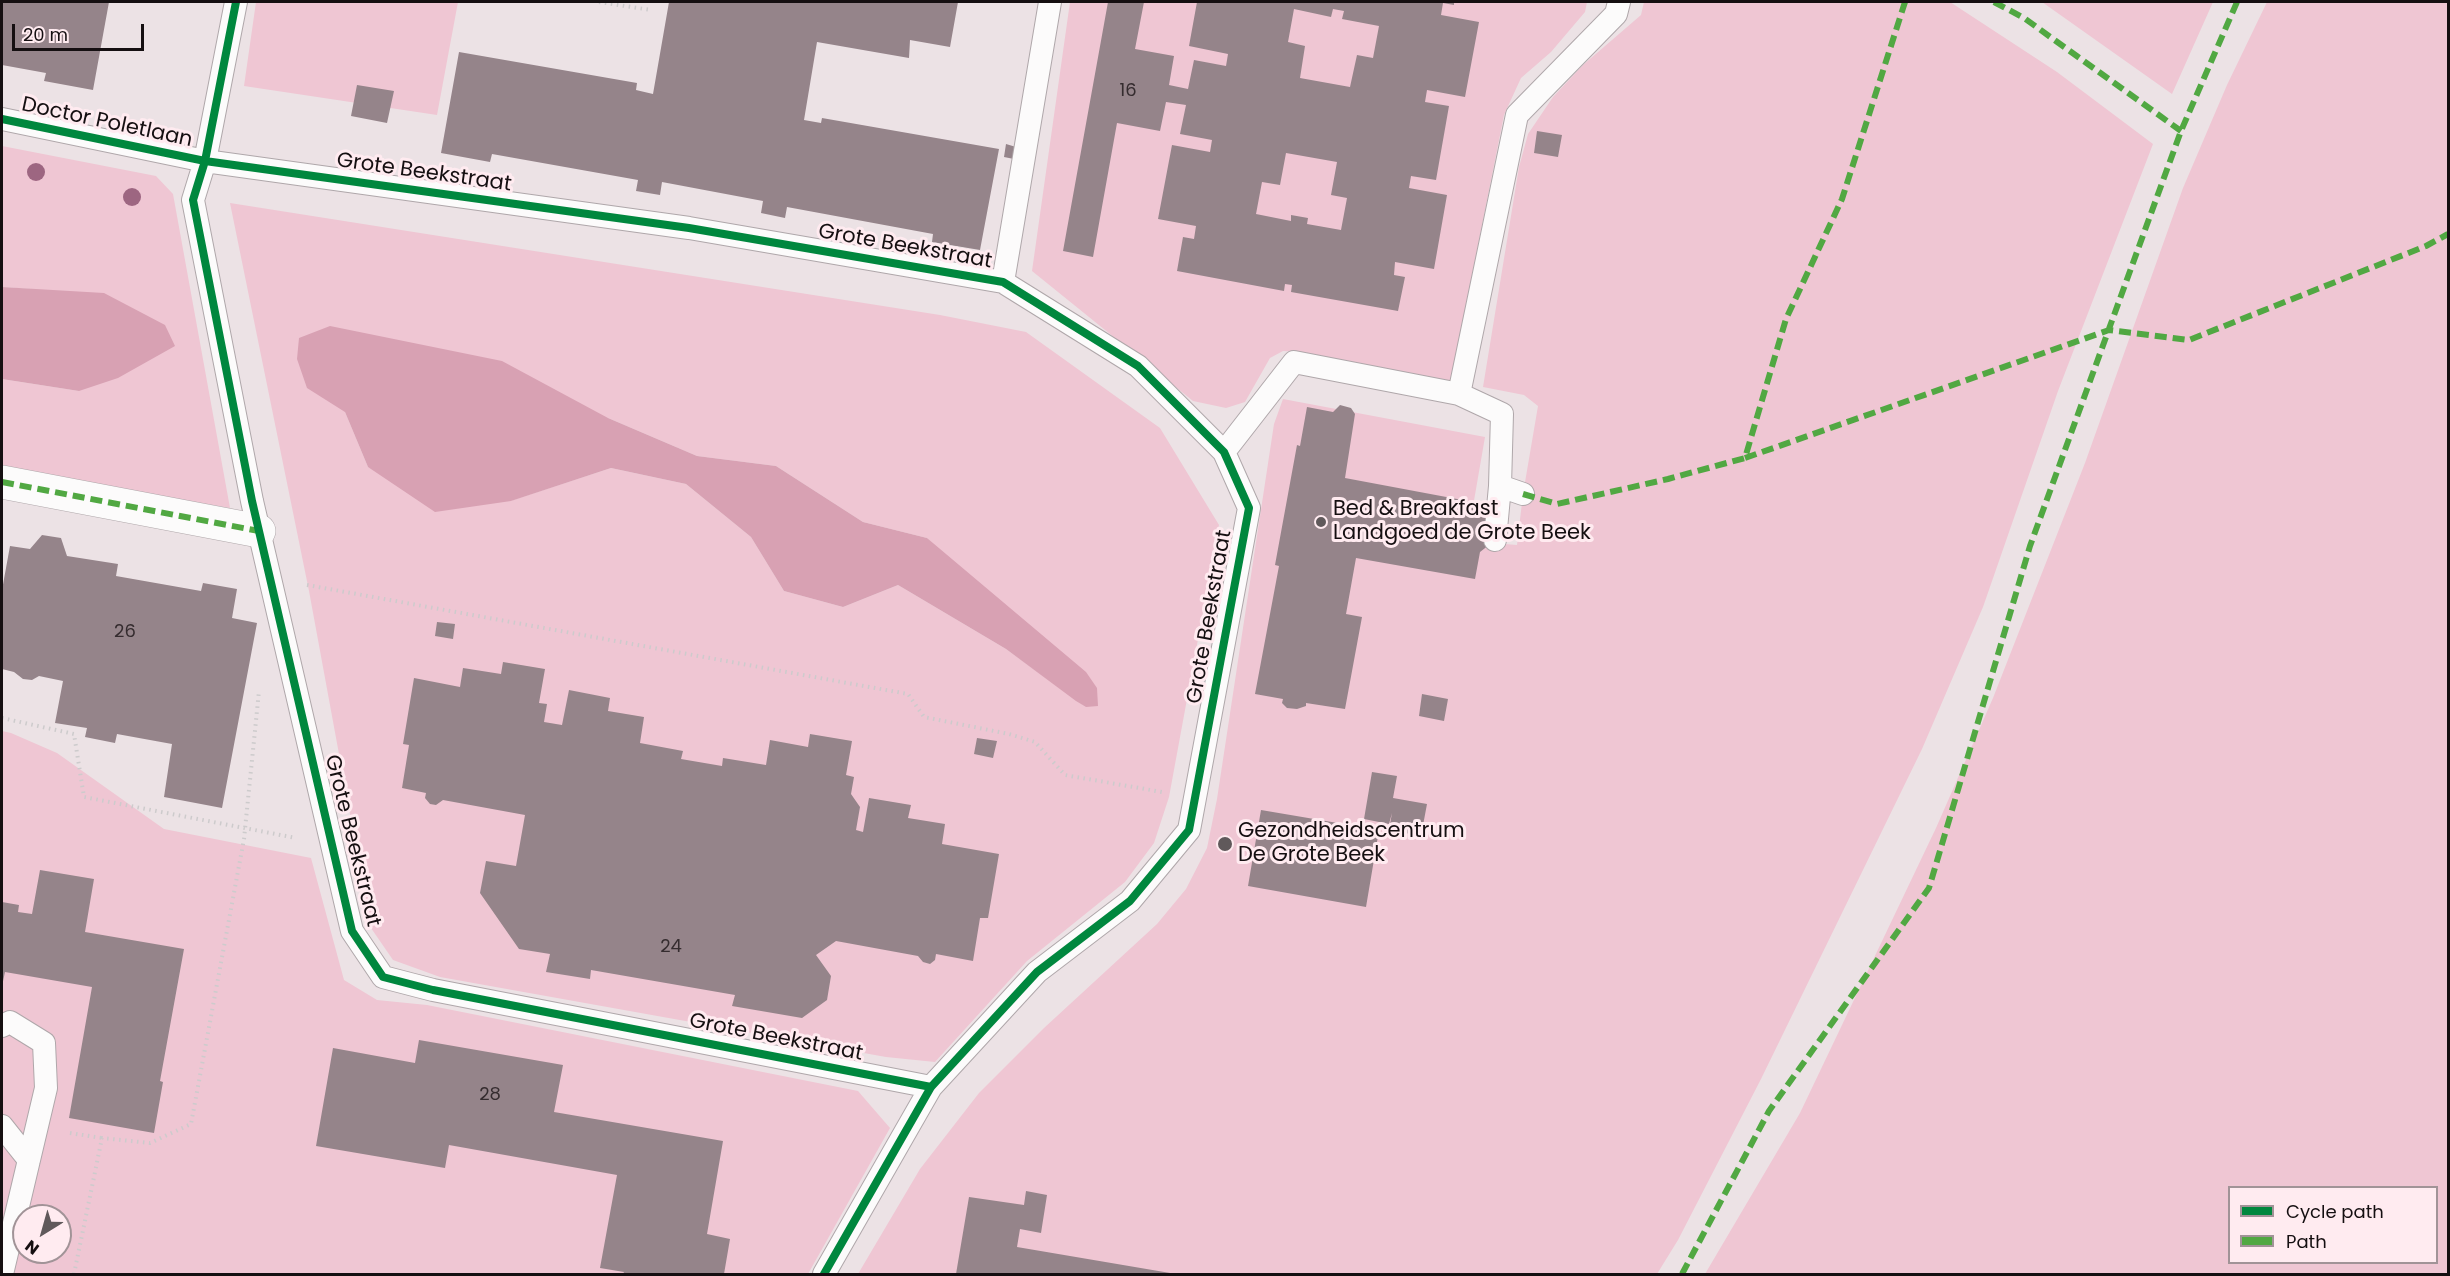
<!DOCTYPE html>
<html>
<head>
<meta charset="utf-8">
<style>
  body { margin:0 }
  #map { position:relative; width:2450px; height:1276px; overflow:hidden; background:#ece2e5; font-family:Poppins,sans-serif }
  canvas { display:block }
  .frame { position:absolute; inset:0; border:3px solid #150f11; pointer-events:none }
  .legend { position:absolute; left:2228px; top:1186px; width:210px; height:78px; box-sizing:border-box; background:#ffebf0; border:2px solid #a19397; margin:0; padding:8px 10px; list-style:none; font-size:18px; color:#150f11 }
  .legend li { display:flex; align-items:center; gap:12px; height:30px }
  .legend b { width:30px; border:2px solid #a19397 }
  .north { position:absolute; left:12px; top:1204px; width:60px; height:60px; box-sizing:border-box; background:#ffebf0; border:2px solid #a19397; border-radius:50%; rotate:217deg; font-size:16px; font-weight:700; line-height:24px; text-align:center; color:#150f11 }
  .north::after { content:''; display:block; margin:auto; width:21px; height:27px; background:#60595b; clip-path:polygon(50% 0,100% 100%,50% 72%,0 100%) }
  .scale { position:absolute; left:12px; top:24px; width:132px; height:27px; box-sizing:border-box; border:3px solid #150f11; border-top:0; padding-left:8px; font-size:18px; line-height:21px; white-space:nowrap; color:#150f11; -webkit-text-stroke:4px #ffebf0; paint-order:stroke }
</style>
</head>
<body>
<div id="map">
<canvas width="2450" height="1276"></canvas>
<div class="frame"></div>
<ul class="legend">
<li><b style="height:8px;background:#00873e"></b>Cycle path</li>
<li><b style="height:8px;background:#51a842"></b>Path</li>
</ul>
<div class="north">N</div>
<div class="scale">20 m</div>
</div>
<script>
const c = document.querySelector('canvas').getContext('2d');
c.lineJoin = 'round';
function paint(path, color) {
  c.fillStyle = color;
  c.fill(path, 'evenodd');
}
function shape(rows) {
  const path = new Path2D();
  for (const r of rows) {
    path.moveTo(r[0], r[1]);
    for (let i = 2; i < r.length; i += 2) path.lineTo(r[i], r[i + 1]);
  }
  return path;
}
function strokePath(path, color, width, dash) {
  c.strokeStyle = color;
  c.lineWidth = width;
  c.lineCap = dash ? 'butt' : 'round';
  c.setLineDash(dash || []);
  c.stroke(path);
}
function label(font, color, halo, rows, align = 'center') {
  c.font = font + ' Poppins,sans-serif';
  c.lineWidth = 6;
  c.setLineDash([]);
  c.textBaseline = 'middle';
  c.strokeStyle = halo;
  c.fillStyle = color;
  for (const [text, x, y, turn = 0] of rows) {
    c.save();
    c.translate(x, y);
    c.rotate((+turn || 0) * Math.PI / 180);
    c.textAlign = isNaN(turn) ? turn : align;
    if (halo) c.strokeText(text, 0, 0);
    c.fillText(text, 0, 0);
    c.restore();
  }
}
paint(shape([
  [256,2,458,2,437,115,244,86],
  [1070,2,1587,2,1585,12,1551,52,1521,78,1504,115,1451,381,1302,352,1283,351,1270,358,1245,402,1226,408,1193,401,1032,271],
  [1644,2,1950,2,2057,72,2153,144,2058,391,1983,607,1922,749,1761,1079,1678,1240,1657,1274,858,1274,920,1169,979,1093,1044,1028,1157,924,1186,889,1207,848,1217,799,1274,424,1283,399,1485,437,1467,541,1517,545,1523,494,1538,406,1524,395,1483,387,1519,167,1528,134,1553,97,1583,65,1641,15],
  [2042,2,2213,2,2172,94],
  [2267,2,2448,2,2448,1274,1705,1274,1800,1113,1936,828,1993,698,2085,463,2183,188,2227,85],
  [2230,1188,2436,1188,2436,1262,2230,1262],
  [2,146,156,176,173,194,230,508,2,470,2,379,79,391,31,289,2,287],
  [230,203,940,315,1026,332,1160,428,1219,525,1169,797,1154,843,1125,882,1027,961,935,1062,886,1057,440,977,393,960,371,928,309,591],
  [345,412,608,418,697,456,776,466,863,522,927,538,1086,707,1006,649,898,585,843,607,784,591,751,537,686,484,611,468,510,501,368,467],
  [2,731,11,733,57,753,164,829,311,858,344,980,377,1000,427,1005,858,1091,890,1128,808,1274,2,1274],
  [24,1216,60,1216,60,1252,24,1252]
]), '#efc6d3');
paint(shape([
  [2,287,104,293,165,325,175,346,118,378,79,391,2,379],
  [330,326,502,361,608,418,697,456,776,466,863,522,927,538,1086,672,1097,688,1098,706,1086,707,1076,701,1006,649,898,585,843,607,784,591,751,537,686,484,611,468,511,501,435,512,368,467,345,412,307,388,297,359,299,338]
]), '#d8a1b3');
paint(shape([
  [2,2,109,2,93,90,44,81,46,73,2,65],
  [669,2,958,2,950,47,910,40,909,58,817,42,804,120,821,123,822,118,999,149,980,250,932,242,933,234,787,207,785,218,761,213,763,201,662,182,660,195,636,191,638,180,492,154,490,162,441,153,459,52,637,83,636,90,653,94],
  [1108,2,1144,2,1135,49,1174,56,1169,85,1188,89,1194,60,1226,66,1228,54,1189,46,1197,2,1454,2,1454,5,1443,3,1441,15,1479,22,1465,97,1427,90,1425,102,1449,106,1436,180,1411,176,1409,188,1447,195,1434,269,1395,262,1394,275,1405,277,1398,311,1291,292,1292,285,1285,284,1284,291,1177,271,1183,237,1194,239,1196,226,1158,219,1172,145,1210,152,1212,140,1180,134,1186,105,1166,102,1160,131,1117,123,1093,257,1063,251],
  [1294,9,1331,17,1333,9,1344,11,1342,19,1379,26,1373,58,1357,55,1350,87,1300,78,1305,46,1288,42],
  [1286,153,1337,162,1331,195,1347,198,1341,230,1307,224,1308,218,1291,215,1291,221,1256,214,1262,182,1280,185],
  [357,85,394,91,387,123,351,116],
  [1537,131,1562,135,1558,157,1534,153],
  [1006,144,1016,147,1014,159,1004,157],
  [1340,405,1351,408,1355,414,1345,478,1489,505,1485,530,1491,536,1489,545,1480,552,1475,579,1356,558,1346,614,1362,617,1345,709,1306,703,1306,706,1297,709,1287,708,1282,703,1283,699,1255,694,1279,566,1275,565,1297,445,1300,446,1307,407,1333,412],
  [42,535,61,538,67,556,118,564,116,576,201,591,203,583,237,589,232,618,257,623,222,808,164,797,172,744,117,734,115,743,85,737,87,728,55,723,63,681,39,676,32,680,23,679,14,672,2,669,2,590,10,546,30,549],
  [437,622,455,624,453,639,435,636],
  [503,662,545,669,539,703,547,704,544,722,562,725,569,690,610,698,608,711,644,717,640,743,683,751,681,759,722,766,723,758,766,765,770,740,808,747,810,734,852,741,846,775,854,777,851,794,860,807,856,830,863,832,869,798,911,805,908,818,945,824,942,844,999,854,988,918,980,918,973,961,936,954,935,960,930,964,923,962,918,956,836,941,816,955,831,976,827,1000,802,1018,732,1006,735,995,591,970,590,979,546,972,550,954,519,949,480,893,486,861,516,866,525,815,443,800,436,805,430,804,425,798,426,793,402,788,409,745,403,744,414,678,460,687,463,668,501,674],
  [1422,694,1448,699,1444,721,1419,716],
  [977,738,997,741,993,758,974,754],
  [1372,772,1397,776,1393,798,1427,804,1421,836,1389,830,1392,813,1389,824,1364,819],
  [1261,810,1379,830,1366,907,1248,886],
  [40,870,94,879,85,932,184,949,160,1081,163,1082,154,1133,69,1118,92,987,5,972,2,986,2,902,19,905,18,912,32,914],
  [419,1040,563,1065,554,1112,723,1141,707,1234,730,1239,724,1274,623,1274,624,1272,600,1268,617,1175,449,1145,445,1168,316,1146,333,1048,415,1063],
  [1026,1191,1047,1195,1041,1233,1020,1229,1017,1247,1176,1274,956,1274,969,1197,1024,1205]
]), '#95848a');
const lane = shape([
  [236,2,205,161,193,200,252,501,352,931,383,977,433,990,931,1087],
  [2,119,205,161,689,228,1003,282,1138,366,1224,452,1249,508,1189,830,1130,901,1037,972,931,1087,824,1274],
  [1003,282,1050,2],
  [1459,394,1517,115,1616,14,1619,2],
  [1224,452,1294,362,1459,394,1502,414,1500,486,1523,494],
  [1495,540,1500,486],
  [2,1026,10,1022,44,1043,46,1088,2,1274],
  [2,1126,29,1160]
]);
const street = shape([
  [2,482,259,531]
]);
strokePath(lane, '#afa7aa', 24);
strokePath(street, '#afa7aa', 34);
strokePath(shape([
  [599,2,651,10],
  [307,585,908,694,924,717,1009,734,1035,742,1065,775,1162,792],
  [2,718,74,734,84,797,296,838],
  [70,1133,102,1138],
  [74,1274,102,1138,150,1143,191,1124,244,839,259,691]
]), '#cdcbcc', 4, [1.5, 4.5]);
strokePath(lane, '#fcfbfb', 22);
strokePath(street, '#fcfbfb', 33);
strokePath(shape([
  [1994,2,2024,18,2181,131],
  [1745,458,2109,330,2189,340,2426,246,2448,234],
  [2,482,259,531],
  [1523,494,1557,504,1668,479,1745,458,1786,319,1842,199,1905,2],
  [1682,1274,1769,1111,1929,888,2030,546,2181,131,2237,2]
]), '#51a842', 6, [12, 6]);
strokePath(shape([
  [236,2,205,161,193,200,252,501,352,931,383,977,433,990,931,1087],
  [2,119,205,161,689,228,1003,282,1138,366,1224,452,1249,508,1189,830,1130,901,1037,972,931,1087,824,1274]
]), '#00873e', 8);
c.fillStyle = '#9d6681';
for (const [x, y] of [
  [36,172],
  [132,197]
]) {
  c.beginPath();
  c.arc(x, y, 9, 0, 2 * Math.PI);
  c.fill();
}
for (const [x, y, r, color] of [
  [1321,522,6,"#60595b"],
  [1225,844,8,"#60595b"]
]) {
  const dot = new Path2D();
  dot.arc(x, y, r, 0, 2 * Math.PI);
  c.fillStyle = color;
  c.fill(dot);
  strokePath(dot, '#ffebf0', 2);
}
label('18px', '#352c2f', null, [
  ["16",1128,91],
  ["26",125,632],
  ["24",671,947],
  ["28",490,1095]
]);
label('21px', '#150f11', '#ffebf0', [
  ["Doctor Poletlaan",107,123,12],
  ["Grote Beekstraat",424,173,8],
  ["Grote Beekstraat",905,247,10],
  ["Grote Beekstraat",1210,617,-80],
  ["Grote Beekstraat",352,841,76],
  ["Grote Beekstraat",776,1038,11]
]);
label('21px', '#150f11', '#ffebf0', [
  ["Bed & Breakfast",1333,510],
  ["Landgoed de Grote Beek",1333,534],
  ["Gezondheidscentrum",1238,832],
  ["De Grote Beek",1238,856]
], 'left');
</script>
</body>
</html>
